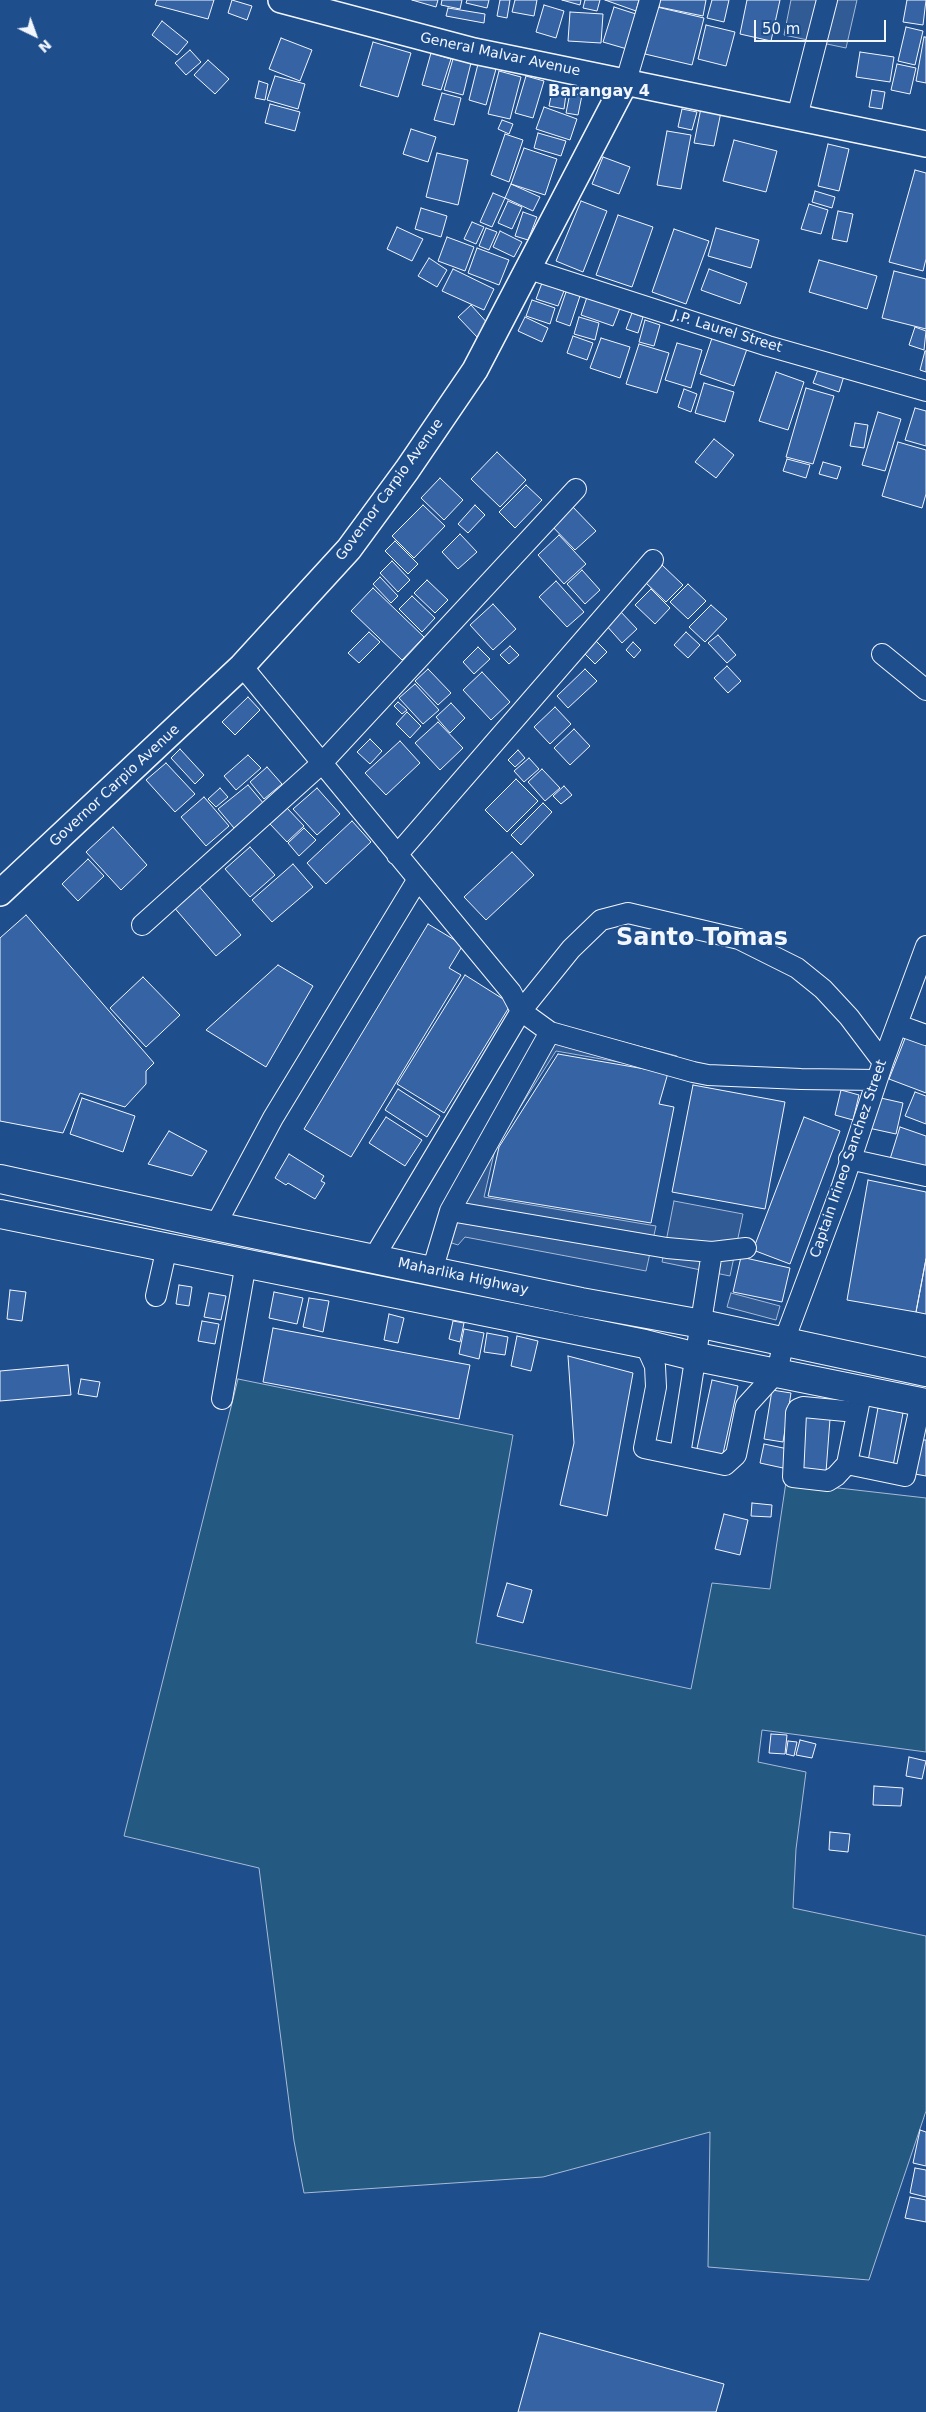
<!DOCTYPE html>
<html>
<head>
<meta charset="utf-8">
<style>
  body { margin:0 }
  #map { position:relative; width:926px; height:2412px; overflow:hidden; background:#1f4e8c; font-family:"DejaVu Sans",sans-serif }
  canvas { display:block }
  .north { position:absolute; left:10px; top:10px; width:50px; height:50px; -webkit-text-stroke:4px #1f4e8c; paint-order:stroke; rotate:138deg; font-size:14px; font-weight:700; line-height:20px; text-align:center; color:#f2f6ff }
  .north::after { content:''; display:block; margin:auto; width:18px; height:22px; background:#f2f6ff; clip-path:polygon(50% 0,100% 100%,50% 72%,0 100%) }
  .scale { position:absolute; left:754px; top:20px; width:132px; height:22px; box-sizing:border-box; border:2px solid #f2f6ff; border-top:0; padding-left:6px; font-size:15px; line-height:18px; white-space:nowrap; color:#f2f6ff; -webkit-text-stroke:4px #1f4e8c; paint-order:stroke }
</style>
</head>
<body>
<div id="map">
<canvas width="926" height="2412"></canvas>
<div class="north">N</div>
<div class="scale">50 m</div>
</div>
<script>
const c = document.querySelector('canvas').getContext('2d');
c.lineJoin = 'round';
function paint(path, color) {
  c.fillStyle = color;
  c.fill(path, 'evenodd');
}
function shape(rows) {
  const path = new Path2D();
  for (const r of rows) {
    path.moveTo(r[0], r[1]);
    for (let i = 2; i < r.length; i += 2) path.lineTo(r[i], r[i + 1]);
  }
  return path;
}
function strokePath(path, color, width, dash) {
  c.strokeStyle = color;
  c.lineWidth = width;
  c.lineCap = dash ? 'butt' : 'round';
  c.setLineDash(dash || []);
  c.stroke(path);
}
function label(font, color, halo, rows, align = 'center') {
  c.font = font + ' "DejaVu Sans",sans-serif';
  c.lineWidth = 4;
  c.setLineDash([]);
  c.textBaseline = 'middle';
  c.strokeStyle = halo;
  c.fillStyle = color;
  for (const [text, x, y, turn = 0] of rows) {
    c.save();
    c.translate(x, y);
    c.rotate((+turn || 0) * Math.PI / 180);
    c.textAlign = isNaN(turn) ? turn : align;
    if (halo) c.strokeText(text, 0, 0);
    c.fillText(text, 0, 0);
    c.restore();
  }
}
const green = shape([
  [238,1379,513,1435,476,1643,691,1689,712,1583,770,1589,786,1482,926,1498,926,1752,762,1730,758,1762,806,1772,796,1849,793,1908,926,1936,926,2111,869,2280,708,2267,710,2132,543,2177,304,2193,294,2141,259,1868,124,1836,238,1379]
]);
paint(green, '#245a82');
strokePath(green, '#a8bbd7', 1);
const parking = shape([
  [791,0,857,0,846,48,784,35,791,0],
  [553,1024,677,1056,675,1072,556,1051,496,1145,484,1197,656,1226,646,1271,465,1237,458,1245,436,1238,441,1225,436,1222,553,1024],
  [674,1201,743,1214,730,1276,662,1262,674,1201],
  [731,1293,780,1306,776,1320,727,1307,731,1293]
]);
paint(parking, '#305b95');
strokePath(parking, '#a8bbd7', 1);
const building = shape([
  [157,0,214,0,208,19,155,5,157,0],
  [232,0,252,6,247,20,228,13,232,0],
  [412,0,438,0,436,7,412,0],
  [442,0,462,0,460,9,441,5,442,0],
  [467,0,489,0,487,8,466,3,467,0],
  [500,0,510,0,507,18,497,16,500,0],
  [515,0,537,0,534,16,512,12,515,0],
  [562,0,581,0,580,5,562,0],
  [585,0,600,0,597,11,583,8,585,0],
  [605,0,639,0,636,11,605,0],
  [660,0,706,0,703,16,659,7,660,0],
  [712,0,729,0,724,22,707,18,712,0],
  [747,0,780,0,771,41,740,34,747,0],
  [907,0,926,0,923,25,903,22,907,0],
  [544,5,564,11,556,38,536,32,544,5],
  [614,7,639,15,627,49,603,42,614,7],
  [657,7,704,18,692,65,645,54,657,7],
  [448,8,485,14,484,23,446,16,448,8],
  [570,12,603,14,601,43,568,41,570,12],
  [162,21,188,42,177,55,152,35,162,21],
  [706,25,735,32,726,66,698,59,706,25],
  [906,27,923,31,915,65,898,61,906,27],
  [924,37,926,37,926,83,916,81,924,37],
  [281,38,312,50,300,81,269,69,281,38],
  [373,42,411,53,398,97,360,86,373,42],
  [190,50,201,62,186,75,175,63,190,50],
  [860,52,894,57,890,82,856,77,860,52],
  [431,53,451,59,441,90,422,85,431,53],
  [453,59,471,63,463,95,444,90,453,59],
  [208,60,229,79,215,94,194,75,208,60],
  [478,64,496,69,486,105,469,100,478,64],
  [897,64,916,68,910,94,891,90,897,64],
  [499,71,521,77,510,119,488,114,499,71],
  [275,76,305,84,298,109,267,100,275,76],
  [526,76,544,81,533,118,515,113,526,76],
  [259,81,268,84,265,100,255,98,259,81],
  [872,90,885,92,882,109,869,107,872,90],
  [552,91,566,94,564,109,549,106,552,91],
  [442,93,461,98,454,125,434,120,442,93],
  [570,93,582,95,578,115,566,113,570,93],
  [270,104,300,112,295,131,265,123,270,104],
  [544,107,577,119,570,140,536,129,544,107],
  [701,108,721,112,714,146,694,143,701,108],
  [682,109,697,112,692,130,678,127,682,109],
  [502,120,513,124,509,134,498,129,502,120],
  [411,129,436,137,428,162,403,154,411,129],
  [667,131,691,135,681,189,657,185,667,131],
  [538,133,566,141,561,156,534,148,538,133],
  [505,134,523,140,509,182,491,175,505,134],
  [734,140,777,151,766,192,723,181,734,140],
  [828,144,849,149,839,191,818,186,828,144],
  [524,148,557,159,545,195,511,184,524,148],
  [437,153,468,160,458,205,426,197,437,153],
  [603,157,630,167,619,194,592,184,603,157],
  [915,170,926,173,926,259,923,271,889,262,915,170],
  [511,184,540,197,533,211,505,198,511,184],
  [815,191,835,197,832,208,812,202,815,191],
  [493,193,505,198,492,227,480,222,493,193],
  [508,201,522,207,512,229,498,223,508,201],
  [581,201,607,211,583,272,556,261,581,201],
  [809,204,828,210,821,234,801,229,809,204],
  [421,208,447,216,441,237,415,229,421,208],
  [838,211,853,214,847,242,832,239,838,211],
  [523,212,537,217,528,240,515,236,523,212],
  [618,215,653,227,632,287,596,275,618,215],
  [472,222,484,227,476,244,464,239,472,222],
  [397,227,423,239,412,261,387,249,397,227],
  [486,228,497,232,489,250,479,246,486,228],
  [716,228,759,240,751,268,708,256,716,228],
  [674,229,709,241,686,304,652,292,674,229],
  [500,231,522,242,514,257,493,247,500,231],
  [447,237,474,247,465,271,438,261,447,237],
  [477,248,509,260,499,285,468,273,477,248],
  [429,258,447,270,437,287,418,276,429,258],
  [819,260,877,276,867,309,809,292,819,260],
  [453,269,494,289,484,310,442,291,453,269],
  [709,269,747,283,740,304,701,290,709,269],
  [894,271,926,279,926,329,882,318,894,271],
  [542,283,564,291,558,306,536,299,542,283],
  [566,292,580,296,570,326,556,321,566,292],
  [587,297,620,308,613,326,581,315,587,297],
  [532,300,555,308,550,324,526,316,532,300],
  [471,305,490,326,478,338,458,317,471,305],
  [632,313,643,317,638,333,626,329,632,313],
  [525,317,548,328,542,342,518,331,525,317],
  [579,317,599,323,595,340,574,334,579,317],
  [645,320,660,325,654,346,639,342,645,320],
  [915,327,926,331,924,350,909,345,915,327],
  [713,335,748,346,734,386,700,374,713,335],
  [573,336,593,343,587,360,567,353,573,336],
  [601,338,630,347,620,378,590,368,601,338],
  [677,343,702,350,691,388,665,380,677,343],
  [639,344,669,353,657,393,626,384,639,344],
  [925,351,926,351,926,372,920,370,925,351],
  [819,367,844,376,839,392,813,383,819,367],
  [776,372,804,382,788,430,759,421,776,372],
  [704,383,734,392,725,422,695,413,704,383],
  [806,388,834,396,813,464,786,457,806,388],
  [684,389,697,394,691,412,678,407,684,389],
  [915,408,926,411,926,446,905,440,915,408],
  [878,412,901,419,885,471,862,465,878,412],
  [855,423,868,425,864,448,850,446,855,423],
  [714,439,734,455,716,478,695,462,714,439],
  [898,442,926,450,926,494,922,508,882,496,898,442],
  [497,452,526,480,500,507,471,479,497,452],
  [787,459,810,465,806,478,783,471,787,459],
  [823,462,841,467,837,479,819,474,823,462],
  [440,478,463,500,444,520,421,498,440,478],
  [526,485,542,500,515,528,499,512,526,485],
  [570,504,596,531,575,550,549,523,570,504],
  [423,505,445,526,414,558,392,536,423,505],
  [475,505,485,515,468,533,458,524,475,505],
  [460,534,477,552,458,569,442,552,460,534],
  [559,535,586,564,564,584,538,555,559,535],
  [395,541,418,564,408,574,385,551,395,541],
  [392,561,410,580,398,592,380,573,392,561],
  [662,565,683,585,666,602,645,582,662,565],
  [582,570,600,590,585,604,567,584,582,570],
  [380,577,398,596,391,603,373,584,380,577],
  [427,580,448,600,435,613,414,593,427,580],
  [556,581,584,612,567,627,539,597,556,581],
  [688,584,706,601,688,619,670,602,688,584],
  [373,588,424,637,402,660,351,611,373,588],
  [651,589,670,608,655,624,635,605,651,589],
  [412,596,435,618,422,632,399,609,412,596],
  [493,604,516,629,493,650,470,625,493,604],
  [711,605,727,619,705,642,689,627,711,605],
  [619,610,637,629,622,643,605,624,619,610],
  [369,632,380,642,359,663,348,653,369,632],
  [686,632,700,645,688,658,674,645,686,632],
  [718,635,736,655,727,663,708,643,718,635],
  [595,640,607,652,595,664,583,652,595,640],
  [633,642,641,650,634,658,626,650,633,642],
  [510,646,519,655,509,664,500,655,510,646],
  [478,647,490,659,474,674,463,662,478,647],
  [727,666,741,681,728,693,714,678,727,666],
  [428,669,451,693,438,705,415,681,428,669],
  [585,669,597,681,568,708,557,696,585,669],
  [482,672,510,702,491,720,463,690,482,672],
  [415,684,439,710,423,724,399,698,415,684],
  [248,697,260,710,235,735,222,722,248,697],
  [398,702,407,710,402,714,394,706,398,702],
  [451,703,465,718,450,733,436,717,451,703],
  [555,707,571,724,550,744,534,727,555,707],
  [407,712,421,726,410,738,396,724,407,712],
  [438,722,463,748,440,770,415,743,438,722],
  [574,729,590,746,570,765,554,748,574,729],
  [370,739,382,751,370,764,357,752,370,739],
  [400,741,420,763,386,795,365,773,400,741],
  [180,749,204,775,195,784,171,758,180,749],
  [518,750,525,758,515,767,508,760,518,750],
  [248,755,261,768,236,790,224,776,248,755],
  [529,758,539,769,524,782,514,771,529,758],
  [166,763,195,794,175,812,146,780,166,763],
  [267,767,282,784,264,799,250,782,267,767],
  [542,769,560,788,545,801,528,782,542,769],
  [516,779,538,801,507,832,485,810,516,779],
  [248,785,264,804,234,828,218,809,248,785],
  [564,786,572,795,561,804,553,796,564,786],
  [220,788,228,797,216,807,208,799,220,788],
  [317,788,340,814,317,835,293,809,317,788],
  [204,797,229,826,206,846,181,817,204,797],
  [543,803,552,812,521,845,511,835,543,803],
  [287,808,304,826,287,842,270,824,287,808],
  [352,821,371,842,326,884,307,863,352,821],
  [113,827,147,865,121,890,86,852,113,827],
  [304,828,316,840,299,856,288,843,304,828],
  [250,847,275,875,250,897,225,869,250,847],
  [512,852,534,875,486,920,464,897,512,852],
  [88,859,104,876,78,901,62,884,88,859],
  [293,864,313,887,272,922,252,900,293,864],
  [197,884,241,935,216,956,172,905,197,884],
  [26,915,154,1063,146,1071,146,1084,125,1107,80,1093,63,1133,0,1121,0,938,26,915],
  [428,924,463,945,449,968,461,975,351,1157,304,1129,428,924],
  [278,965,313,986,266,1067,206,1030,278,965],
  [465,975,511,1004,444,1113,397,1084,465,975],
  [143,977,180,1015,146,1047,110,1008,143,977],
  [906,1036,926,1043,926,1093,889,1079,906,1036],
  [558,1054,668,1073,659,1104,674,1107,651,1223,488,1196,499,1147,558,1054],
  [693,1085,785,1102,765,1209,672,1192,693,1085],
  [398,1089,440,1116,427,1137,385,1110,398,1089],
  [841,1090,859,1095,853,1120,835,1115,841,1090],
  [915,1092,926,1096,926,1124,905,1116,915,1092],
  [872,1096,903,1103,896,1134,864,1127,872,1096],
  [82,1098,135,1116,123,1152,70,1134,82,1098],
  [386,1117,422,1140,405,1166,369,1143,386,1117],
  [804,1117,840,1131,790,1264,753,1250,804,1117],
  [900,1127,926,1136,926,1170,890,1159,900,1127],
  [169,1131,207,1151,192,1176,148,1164,169,1131],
  [289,1154,324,1176,321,1181,325,1183,315,1199,288,1183,286,1185,275,1178,289,1154],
  [868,1180,926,1192,926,1259,916,1312,847,1300,868,1180],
  [741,1257,790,1268,782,1302,733,1292,741,1257],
  [926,1259,926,1314,916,1312,926,1259],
  [179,1285,192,1287,189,1306,176,1304,179,1285],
  [10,1290,26,1292,22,1321,7,1319,10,1290],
  [274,1292,303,1298,297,1324,269,1318,274,1292],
  [209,1293,226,1296,221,1320,204,1317,209,1293],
  [309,1298,329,1301,323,1332,303,1327,309,1298],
  [389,1314,404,1318,398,1343,384,1340,389,1314],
  [202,1321,219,1324,215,1344,198,1341,202,1321],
  [453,1321,464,1323,460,1342,449,1339,453,1321],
  [273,1328,470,1365,459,1419,263,1382,273,1328],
  [464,1329,484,1333,479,1359,459,1354,464,1329],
  [487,1333,508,1337,505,1355,484,1352,487,1333],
  [517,1336,538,1341,531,1371,511,1366,517,1336],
  [568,1356,633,1373,607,1516,560,1505,574,1443,568,1356],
  [68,1365,71,1395,0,1401,0,1371,68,1365],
  [81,1379,100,1382,97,1397,78,1394,81,1379],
  [712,1380,738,1386,722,1458,696,1453,712,1380],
  [772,1390,791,1393,783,1442,764,1439,772,1390],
  [878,1408,903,1413,893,1466,868,1461,878,1408],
  [800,1416,830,1419,826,1472,796,1470,800,1416],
  [922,1440,926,1440,926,1476,915,1474,922,1440],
  [764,1444,788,1449,783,1468,760,1463,764,1444],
  [752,1503,772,1505,771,1517,751,1516,752,1503],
  [724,1514,748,1520,740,1555,715,1549,724,1514],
  [507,1583,532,1590,523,1623,497,1616,507,1583],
  [771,1734,787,1735,785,1754,769,1753,771,1734],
  [800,1740,816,1744,812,1758,796,1755,800,1740],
  [788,1741,797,1742,794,1756,786,1754,788,1741],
  [909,1757,926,1761,922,1779,906,1776,909,1757],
  [874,1786,903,1788,901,1806,873,1805,874,1786],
  [830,1832,850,1834,848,1852,829,1850,830,1832],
  [920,2130,926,2132,926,2166,913,2163,920,2130],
  [915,2168,926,2170,926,2197,910,2193,915,2168],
  [910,2197,926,2200,926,2222,905,2218,910,2197],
  [540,2333,724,2384,716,2412,518,2412,540,2333]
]);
paint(building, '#3563a3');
strokePath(building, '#f2f6ff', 1);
const minor = shape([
  [626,81,650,0],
  [797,117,827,0],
  [529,269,768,346,926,391],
  [882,654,926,690],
  [242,666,511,992,521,1011,373,1259],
  [397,855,653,560],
  [142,925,321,764,576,489],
  [898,1025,926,1035],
  [877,1080,801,1079,708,1075,693,1072,550,1032,521,1011,571,949,601,920,628,913,739,939,797,968,823,989,849,1017,883,1062],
  [849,1159,926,1176],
  [450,1211,550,1032],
  [215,1226,273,1118,418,879],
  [432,1271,450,1211,667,1248,712,1252,746,1248],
  [156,1296,167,1247],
  [645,1344,655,1366,656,1387,644,1448,725,1465,736,1455,746,1406,777,1372,784,1341,842,1186,883,1062,926,946],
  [862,1389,847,1464,905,1476,921,1402],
  [222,1399,246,1263],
  [680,1455,712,1252],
  [847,1464,836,1476,828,1481,793,1477,796,1413,798,1409,803,1407,856,1412]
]);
const major = shape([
  [281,0,474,51,926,144],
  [0,893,242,666,349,549,407,470,475,370,626,81]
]);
const highway = shape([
  [0,1179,215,1226,581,1302,702,1324,926,1372],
  [0,1214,645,1344,697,1357,926,1403]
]);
strokePath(minor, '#f2f6ff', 22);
strokePath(major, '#f2f6ff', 28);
strokePath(highway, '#f2f6ff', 30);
strokePath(minor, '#1f4e8c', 20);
strokePath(major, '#1f4e8c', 25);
strokePath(highway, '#1f4e8c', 28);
label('14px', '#f2f6ff', '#1f4e8c', [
  ["General Malvar Avenue",500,55,12],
  ["J.P. Laurel Street",727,332,17],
  ["Governor Carpio Avenue",390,490,-54],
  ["Governor Carpio Avenue",115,786,-43],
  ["Captain Irineo Sanchez Street",849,1159,-71],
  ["Maharlika Highway",463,1277,12]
]);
label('bold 16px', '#f2f6ff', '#1f4e8c', [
  ["Barangay 4",599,92]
]);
label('bold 24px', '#f2f6ff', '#1f4e8c', [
  ["Santo Tomas",702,939]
]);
</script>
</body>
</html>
